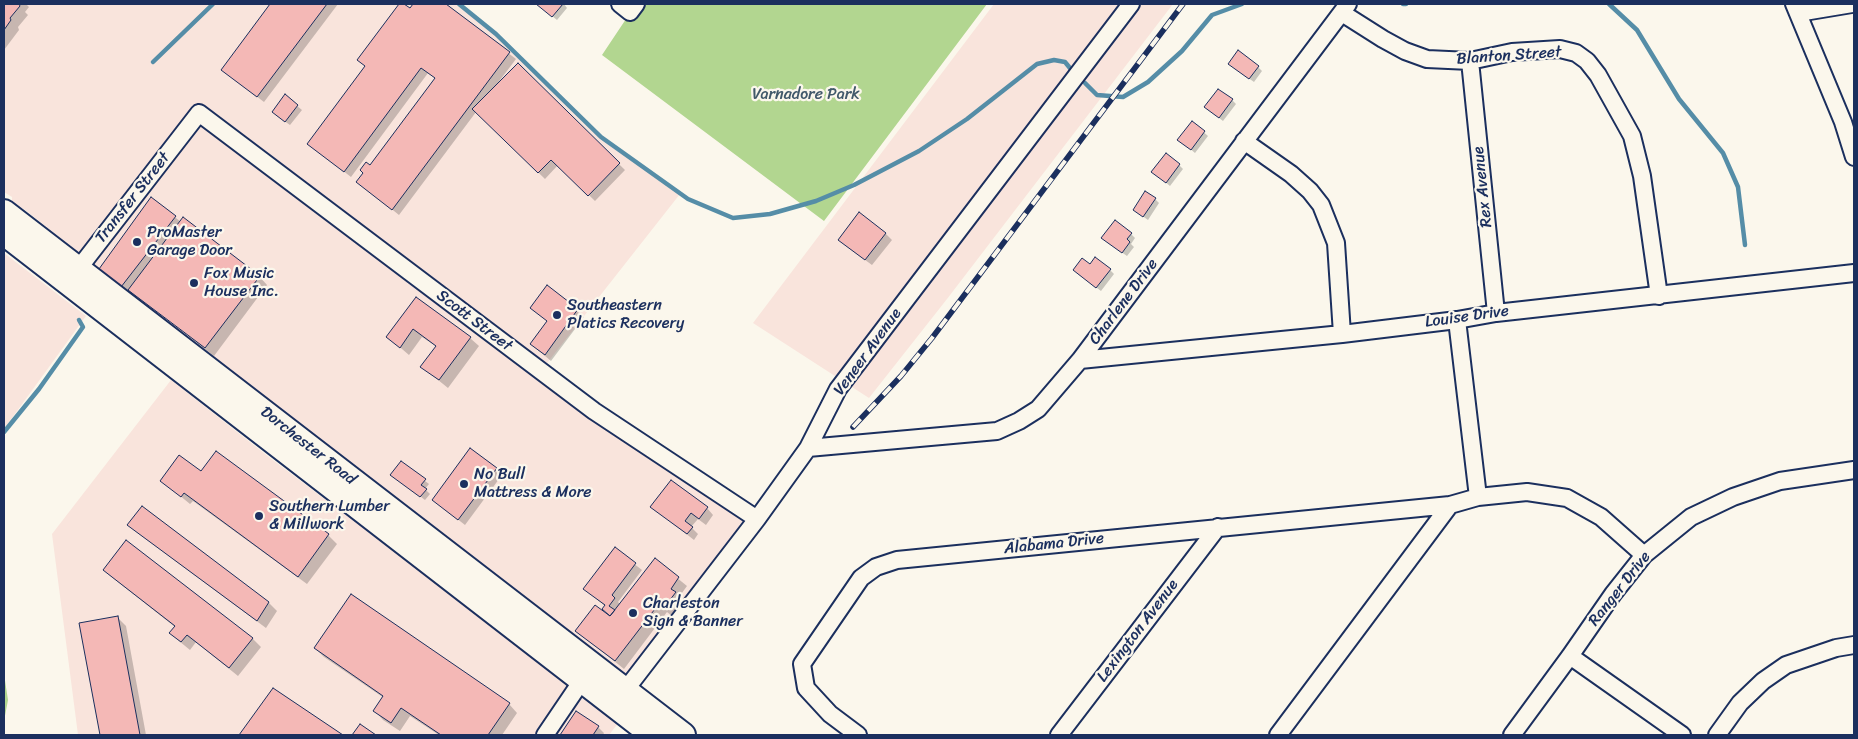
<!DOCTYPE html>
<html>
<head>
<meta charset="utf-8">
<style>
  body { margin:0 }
  #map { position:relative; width:1858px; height:739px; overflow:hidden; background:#fbf7ec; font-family:Sriracha,sans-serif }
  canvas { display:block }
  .frame { position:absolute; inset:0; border:5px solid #1b2f5e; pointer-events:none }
</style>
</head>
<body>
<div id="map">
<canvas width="1858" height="739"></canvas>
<div class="frame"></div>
</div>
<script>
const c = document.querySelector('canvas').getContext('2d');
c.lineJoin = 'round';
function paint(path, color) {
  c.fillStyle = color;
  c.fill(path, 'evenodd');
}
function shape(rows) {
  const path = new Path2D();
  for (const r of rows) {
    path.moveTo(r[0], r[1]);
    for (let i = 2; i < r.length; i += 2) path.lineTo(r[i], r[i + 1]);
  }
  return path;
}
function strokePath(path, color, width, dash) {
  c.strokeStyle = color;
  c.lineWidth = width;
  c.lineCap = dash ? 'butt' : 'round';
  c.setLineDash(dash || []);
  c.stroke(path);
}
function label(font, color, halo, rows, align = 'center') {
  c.font = font + ' Sriracha,sans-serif';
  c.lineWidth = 4.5;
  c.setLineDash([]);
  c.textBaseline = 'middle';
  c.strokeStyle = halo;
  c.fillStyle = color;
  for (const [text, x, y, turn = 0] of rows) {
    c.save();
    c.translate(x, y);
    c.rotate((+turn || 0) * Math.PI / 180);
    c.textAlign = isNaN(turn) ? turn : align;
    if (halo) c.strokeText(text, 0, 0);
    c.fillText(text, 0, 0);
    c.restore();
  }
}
paint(shape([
  [4,4,459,4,496,34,601,137,680,194,540,372,757,519,632,681,393,499,252,386,85,261,86,258,25,210,12,202,12,197,4,192],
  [994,4,1173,4,947,299,869,398,753,323],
  [4,253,86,316,4,429],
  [171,380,269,457,527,652,554,674,555,677,619,722,609,735,78,735,52,534]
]), '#f9e4dc');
paint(shape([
  [636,4,987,4,824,221,602,55],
  [4,674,8,700,4,721]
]), '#b2d690');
paint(shape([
  [4,4,26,4,29,7,25,12,28,15,18,27,19,30,4,50],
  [272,4,338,4,264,102,222,70],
  [401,4,410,9,414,4,444,4,516,59,497,84,498,85,518,65,625,170,595,201,558,165,545,179,476,112,399,215,358,182,436,79,428,73,351,177,308,144,366,67,359,60],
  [537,4,564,4,567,8,557,20],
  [1258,67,1262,71,1254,82,1234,68],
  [285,96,302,110,290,125,277,116],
  [1232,100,1236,104,1223,121,1210,111],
  [1192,122,1208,136,1195,153,1183,143],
  [1179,165,1183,169,1170,186,1153,172],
  [152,199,181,222,259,276,267,285,214,356,132,292,130,294,100,269],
  [1155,199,1159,203,1148,220,1134,210],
  [885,233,892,240,872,265,846,246],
  [1131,234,1135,238,1131,244,1134,247,1127,256,1107,242],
  [1090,266,1110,270,1114,274,1101,291,1078,274],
  [547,287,584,317,551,361,531,344,548,322,532,308],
  [417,298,470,338,479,346,448,388,422,367,437,347,422,337,409,355,388,337],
  [216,453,328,535,337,544,307,584,193,501,190,504,162,481,201,473],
  [401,463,429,484,425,489,430,494,425,500,392,475],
  [496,469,502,475,465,525,433,500],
  [143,507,269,603,277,611,266,628,138,533,129,525],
  [652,507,707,508,713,515,706,525,698,519,691,527,698,534,694,540],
  [615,549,642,570,618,602,621,605,655,560,687,586,679,597,683,602,672,616,667,612,624,669,577,631,611,616,605,606,585,589],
  [104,570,252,638,261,647,238,676,196,642,190,650,179,641,171,633,175,627,113,578],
  [118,618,126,626,146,735,101,735,81,624],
  [315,648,509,704,517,713,502,735,439,735,410,716,400,731,383,720,375,711,384,698,324,657],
  [273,689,340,735,241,735],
  [576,713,598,727,604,733,603,735,561,735]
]), '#0003');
strokePath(shape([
  [459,4,496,34,601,137,688,199,733,218,770,214,816,201,854,185,919,151,967,119,1037,64,1054,60,1065,62,1074,73],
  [1403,4,1406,4],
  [1609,4,1637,30,1679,99,1723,153,1738,187,1745,245],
  [153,62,213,4],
  [1085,83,1097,95,1123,97,1148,82,1182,51,1212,15,1242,4],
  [4,432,39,389,83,327,79,320]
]), '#558da7', 4.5);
const building = shape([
  [4,4,19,4,20,6,10,18,11,20,4,30,4,4],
  [270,4,327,4,257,97,221,70,270,4],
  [399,4,404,4,410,8,413,4,446,4,510,52,392,210,356,182,363,173,360,170,366,162,370,165,435,78,421,68,344,172,307,144,365,66,357,60,399,4],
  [536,4,563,4,552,17,536,4],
  [1238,50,1259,66,1249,79,1228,64,1238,50],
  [518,63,620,163,588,196,551,160,538,173,472,109,518,63],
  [1218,89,1233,99,1219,118,1204,107,1218,89],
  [285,94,298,105,285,122,272,112,285,94],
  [1192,121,1205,131,1191,150,1177,140,1192,121],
  [1166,153,1180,164,1166,183,1151,172,1166,153],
  [1145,191,1156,198,1143,217,1133,210,1145,191],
  [151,197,176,216,121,287,99,269,151,197],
  [859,212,886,233,865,260,838,240,859,212],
  [183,217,260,276,205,348,128,290,183,217],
  [1115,220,1132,233,1127,239,1130,242,1122,253,1101,238,1115,220],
  [1095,257,1111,269,1096,288,1073,270,1082,258,1090,264,1095,257],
  [547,285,578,309,545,355,530,344,547,321,530,308,547,285],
  [416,297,471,337,439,380,420,367,436,346,413,329,400,348,386,337,416,297],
  [470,448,497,468,458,520,432,500,470,448],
  [216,451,329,534,298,577,184,493,181,497,160,481,179,455,201,471,216,451],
  [401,461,426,479,421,485,427,489,420,497,390,475,401,461],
  [671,480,708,507,699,519,691,513,685,521,693,527,687,534,650,507,671,480],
  [142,506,269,602,257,621,127,525,142,506],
  [126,540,253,638,229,668,187,635,181,642,169,633,175,626,103,570,126,540],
  [615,547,636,563,612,595,615,598,609,606,615,610,610,616,602,609,605,605,583,589,615,547],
  [655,558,679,577,671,589,676,592,663,609,658,605,615,661,575,631,595,605,610,616,655,558],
  [351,594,510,703,488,735,441,735,401,708,391,723,373,711,383,696,314,648,351,594],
  [118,616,140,735,100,735,79,623,118,616],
  [273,688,343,735,239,735,273,688],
  [576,711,599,726,593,735,560,735,576,711],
  [360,724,376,735,352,735,360,724]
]);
paint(building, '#f4b8b6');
strokePath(building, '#1b2f5e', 1);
const street = shape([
  [620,4,630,12,636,4],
  [1794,4,1843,122,1854,157],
  [1342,13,1383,39,1405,51,1427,59,1470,61,1512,52,1560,49,1576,53,1587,61,1598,75,1632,136,1642,176,1659,296],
  [1798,13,1852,4],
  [1470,61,1496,313],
  [1244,141,1291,174,1310,191,1321,205,1336,243,1342,334],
  [72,277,199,113,594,411,757,519],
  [1457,320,1478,497],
  [1080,360,1342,334,1457,320,1496,313,1854,273],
  [808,448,997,431,1019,421,1038,409,1080,360,1348,4],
  [1570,656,1682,735],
  [620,697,757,519,808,448,838,389,1131,4],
  [545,735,587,673],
  [858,735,830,714,806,688,802,664,861,578,876,567,897,560,1450,505,1478,497,1527,492,1567,498,1601,517,1644,555],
  [1059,735,1218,527],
  [1278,735,1450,505],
  [1512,735,1570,656,1613,594,1644,555,1691,517,1733,497,1780,481,1854,470],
  [1717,735,1740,703,1763,681,1786,665,1836,648,1854,645]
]);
const secondary = shape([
  [4,212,683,735],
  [4,233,653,735]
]);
strokePath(street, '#1b2f5e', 20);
strokePath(secondary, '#1b2f5e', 28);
strokePath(street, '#fbf7ec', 16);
strokePath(secondary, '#fbf7ec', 24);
const rail = shape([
  [853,427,901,376,932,338,1183,4]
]);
strokePath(rail, '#1b2f5e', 5.5);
strokePath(rail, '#fbf7ec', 4, [11]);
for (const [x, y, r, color] of [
  [137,242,5,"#1b2f5e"],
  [194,283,5,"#1b2f5e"],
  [557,315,5,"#1b2f5e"],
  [464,484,5,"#1b2f5e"],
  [259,516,5,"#1b2f5e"],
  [633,613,5,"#1b2f5e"]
]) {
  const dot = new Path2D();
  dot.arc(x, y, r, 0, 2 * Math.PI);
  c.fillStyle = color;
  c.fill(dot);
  strokePath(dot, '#fbf7ec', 2);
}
label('16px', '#1b2f5e', '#fbf7ec', [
  ["Blanton Street",1509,56,-4],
  ["Rex Avenue",1483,187,-96],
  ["Transfer Street",133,198,-52],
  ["Charlene Drive",1124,302,-53],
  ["Louise Drive",1467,317,-8],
  ["Scott Street",474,321,37],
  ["Veneer Avenue",868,352,-54],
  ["Dorchester Road",308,446,38],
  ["Alabama Drive",1054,544,-6],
  ["Ranger Drive",1620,589,-52],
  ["Lexington Avenue",1138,631,-53]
]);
label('16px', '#41596a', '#fbf7ec', [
  ["Varnadore Park",806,95]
]);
label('16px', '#1b2f5e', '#fbf7ec', [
  ["ProMaster",147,233],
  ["Garage Door",147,251],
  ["Fox Music",204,274],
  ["House Inc.",204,292],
  ["Southeastern",567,306],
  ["Platics Recovery",567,324],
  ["No Bull",474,475],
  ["Mattress & More",474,493],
  ["Southern Lumber",269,507],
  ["& Millwork",269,525],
  ["Charleston",643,604],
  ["Sign & Banner",643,622]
], 'left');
</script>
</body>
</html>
